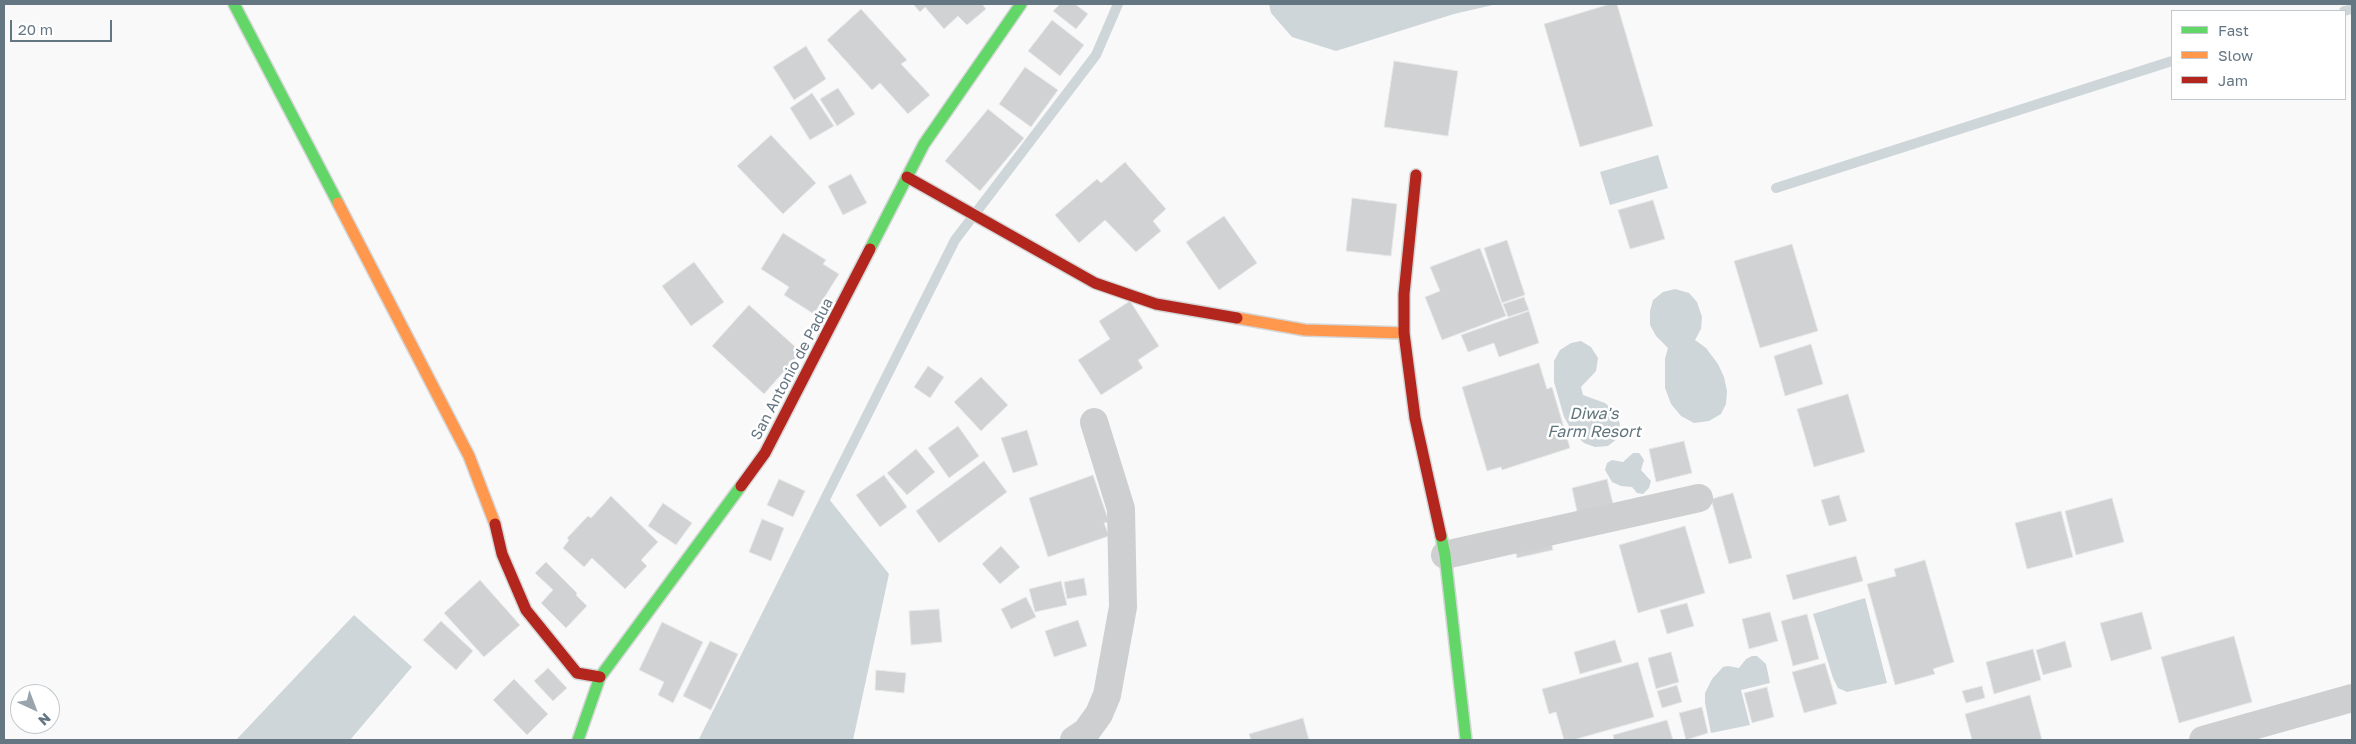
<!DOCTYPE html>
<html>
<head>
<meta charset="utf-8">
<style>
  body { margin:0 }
  #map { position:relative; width:2356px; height:744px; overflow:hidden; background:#f9f9f9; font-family:"Golos Text",sans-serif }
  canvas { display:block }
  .frame { position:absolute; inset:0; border:5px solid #657683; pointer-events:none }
  .legend { position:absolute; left:2171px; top:10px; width:175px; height:90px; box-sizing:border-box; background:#fff; border:1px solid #c1c8cd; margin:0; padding:6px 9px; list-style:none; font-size:15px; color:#657683 }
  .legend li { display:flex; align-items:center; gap:10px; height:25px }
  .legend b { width:25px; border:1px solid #c1c8cd }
  .north { position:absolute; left:10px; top:684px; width:50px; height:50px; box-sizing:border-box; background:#fff; border:1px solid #c1c8cd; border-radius:50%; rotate:137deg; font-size:14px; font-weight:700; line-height:20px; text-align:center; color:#657683 }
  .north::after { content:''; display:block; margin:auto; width:18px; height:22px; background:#99a4ac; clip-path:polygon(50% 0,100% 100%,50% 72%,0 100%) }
  .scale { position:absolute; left:10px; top:20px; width:102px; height:22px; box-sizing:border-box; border:2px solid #657683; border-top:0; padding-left:6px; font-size:15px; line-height:18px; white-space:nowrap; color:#657683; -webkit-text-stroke:4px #fff; paint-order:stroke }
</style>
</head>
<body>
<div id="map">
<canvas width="2356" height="744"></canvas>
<div class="frame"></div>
<ul class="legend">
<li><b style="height:6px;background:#63d668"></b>Fast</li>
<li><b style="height:6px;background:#ff974d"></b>Slow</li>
<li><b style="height:6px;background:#b3261e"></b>Jam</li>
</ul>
<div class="north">N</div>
<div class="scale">20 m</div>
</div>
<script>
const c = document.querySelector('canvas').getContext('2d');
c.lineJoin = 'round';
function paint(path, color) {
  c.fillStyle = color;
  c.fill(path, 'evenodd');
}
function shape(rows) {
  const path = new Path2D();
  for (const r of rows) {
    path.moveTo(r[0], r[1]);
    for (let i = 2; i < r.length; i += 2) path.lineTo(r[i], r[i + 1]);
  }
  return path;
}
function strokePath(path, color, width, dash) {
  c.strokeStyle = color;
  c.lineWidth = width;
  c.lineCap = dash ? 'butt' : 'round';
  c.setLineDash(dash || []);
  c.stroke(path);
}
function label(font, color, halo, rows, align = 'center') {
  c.font = font + ' "Golos Text",sans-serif';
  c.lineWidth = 5;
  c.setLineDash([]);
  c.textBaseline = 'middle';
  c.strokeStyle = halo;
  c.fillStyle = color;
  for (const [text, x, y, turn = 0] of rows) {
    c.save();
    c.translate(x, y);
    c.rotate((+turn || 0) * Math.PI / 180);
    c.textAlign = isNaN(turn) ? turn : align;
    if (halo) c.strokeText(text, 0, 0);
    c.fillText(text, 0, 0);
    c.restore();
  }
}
paint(shape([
  [1269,4,1497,4,1454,14,1336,51,1292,37,1271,13],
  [1658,155,1668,188,1610,205,1600,172],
  [1675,289,1689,293,1697,302,1702,317,1701,329,1695,340,1706,348,1718,364,1724,377,1727,391,1726,404,1721,414,1709,421,1694,423,1681,416,1671,404,1665,388,1665,359,1668,348,1656,336,1650,325,1650,311,1653,300,1663,292],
  [1581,341,1591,347,1598,358,1596,371,1581,387,1583,395,1605,403,1614,411,1620,424,1617,439,1608,446,1595,447,1584,443,1573,433,1564,417,1554,382,1554,361,1560,350,1571,343],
  [1633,453,1639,453,1642,457,1644,460,1641,470,1651,481,1649,488,1643,494,1637,493,1632,487,1621,486,1612,482,1605,470,1607,463,1612,460,1623,462],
  [829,499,889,574,853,740,709,740],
  [1865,598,1887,683,1847,692,1838,688,1833,678,1813,614],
  [354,615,412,667,350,740,236,740],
  [1752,656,1757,656,1766,664,1770,683,1741,690,1750,725,1711,733,1705,703,1705,693,1712,679,1723,667,1728,666,1739,668,1746,659]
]), '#ced6d9');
strokePath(shape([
  [2344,11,2352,9],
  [1776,188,2172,61],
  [704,740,955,240,1096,55,1118,4]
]), '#ced6d9', 10);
const building = shape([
  [913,4,982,4,986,9,967,25,958,16,944,29,925,7,920,12,913,4],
  [1060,4,1075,4,1088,14,1076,29,1053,11,1060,4],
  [1610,4,1617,4,1653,126,1580,147,1544,24,1610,4],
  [861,9,907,60,901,64,930,95,908,114,880,83,872,90,827,40,861,9],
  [1052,20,1084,45,1060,76,1028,51,1052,20],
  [806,46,826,79,794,100,773,67,806,46],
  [1394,61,1458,71,1448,136,1384,127,1394,61],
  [1025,67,1058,90,1031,127,999,104,1025,67],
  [838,88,855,114,837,126,820,99,838,88],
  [812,93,834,126,810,140,790,108,812,93],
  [988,109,1024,138,980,191,945,161,988,109],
  [771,135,816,183,783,214,737,166,771,135],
  [1125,162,1166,209,1153,221,1161,231,1136,252,1105,220,1079,243,1055,215,1097,179,1101,183,1125,162],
  [851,174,867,203,843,215,828,186,851,174],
  [1352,198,1397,204,1391,256,1346,251,1352,198],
  [1653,200,1665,239,1630,249,1618,210,1653,200],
  [1224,216,1257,263,1219,290,1186,242,1224,216],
  [783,233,826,260,823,264,839,274,814,314,784,295,789,287,761,269,783,233],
  [1507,240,1525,295,1502,303,1484,248,1507,240],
  [1792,244,1818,331,1760,348,1734,261,1792,244],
  [1480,248,1506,316,1442,340,1425,297,1440,291,1430,267,1480,248],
  [694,262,724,302,691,326,662,286,694,262],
  [1524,297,1529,310,1508,317,1503,304,1524,297],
  [1130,301,1159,346,1138,360,1143,368,1101,395,1078,360,1110,339,1099,321,1130,301],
  [749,305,801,352,764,394,712,346,749,305],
  [1529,311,1539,343,1499,357,1494,343,1468,352,1461,335,1529,311],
  [1811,344,1823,384,1785,396,1774,356,1811,344],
  [1539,363,1547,389,1552,387,1570,448,1502,470,1501,467,1487,471,1462,387,1539,363],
  [928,366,944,377,930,398,914,387,928,366],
  [981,377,1008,405,981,431,954,402,981,377],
  [1848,394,1865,452,1814,467,1797,409,1848,394],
  [958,426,979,456,949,478,928,448,958,426],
  [1027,430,1038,465,1013,473,1001,438,1027,430],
  [1684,441,1692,473,1656,482,1649,449,1684,441],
  [916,449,935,472,907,495,887,473,916,449],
  [984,461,1007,492,939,543,916,511,984,461],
  [884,475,907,507,880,527,856,495,884,475],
  [1093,475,1109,522,1104,523,1109,536,1048,557,1029,498,1093,475],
  [779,479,805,491,793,517,767,505,779,479],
  [1607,479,1615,512,1579,521,1572,488,1607,479],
  [1733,493,1752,558,1729,564,1711,499,1733,493],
  [1839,495,1847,521,1829,526,1821,500,1839,495],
  [611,496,658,542,641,560,647,566,625,589,592,558,584,567,563,548,569,540,567,538,588,516,591,518,611,496],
  [2112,498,2124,542,2076,555,2065,511,2112,498],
  [663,503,692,523,676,545,648,526,663,503],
  [2061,511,2073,557,2027,569,2015,523,2061,511],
  [762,519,784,528,771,561,749,552,762,519],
  [1685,526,1705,593,1638,613,1619,545,1685,526],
  [1549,533,1553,550,1517,558,1513,541,1549,533],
  [1001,546,1020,567,1000,584,982,564,1001,546],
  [1856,556,1863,581,1793,600,1786,575,1856,556],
  [1925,560,1954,662,1933,669,1935,674,1895,685,1867,584,1896,576,1894,569,1925,560],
  [546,562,577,593,576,595,587,606,566,628,541,603,553,590,535,573,546,562],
  [1084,578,1087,595,1067,599,1064,582,1084,578],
  [480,580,520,625,484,657,444,613,480,580],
  [1061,581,1067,605,1035,612,1029,589,1061,581],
  [1026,597,1036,617,1011,629,1001,609,1026,597],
  [1687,603,1694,626,1667,634,1660,610,1687,603],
  [939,609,942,642,911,645,909,611,939,609],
  [1770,612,1778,641,1749,649,1742,619,1770,612],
  [2142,612,2152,649,2111,661,2100,623,2142,612],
  [1807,614,1819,659,1793,666,1781,621,1807,614],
  [1078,620,1087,646,1054,657,1045,631,1078,620],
  [441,621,473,651,456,670,423,640,441,621],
  [662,622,703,642,673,703,658,695,664,682,639,670,662,622],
  [2234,636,2252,702,2179,723,2161,657,2234,636],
  [1615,640,1622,662,1580,674,1574,652,1615,640],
  [710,641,738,654,711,710,683,696,710,641],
  [2065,641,2072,667,2043,675,2036,650,2065,641],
  [2033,649,2041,680,1994,694,1986,662,2033,649],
  [1671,652,1679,682,1656,689,1648,658,1671,652],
  [1638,662,1654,717,1573,740,1564,740,1556,712,1549,714,1542,689,1638,662],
  [1825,663,1837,704,1804,713,1792,672,1825,663],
  [548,668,567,688,553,701,534,681,548,668],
  [876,670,906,673,904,693,875,690,876,670],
  [514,679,548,714,527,735,493,700,514,679],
  [1677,685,1682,702,1662,708,1657,691,1677,685],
  [1982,686,1985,698,1966,703,1962,691,1982,686],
  [1767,687,1774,717,1752,723,1744,693,1767,687],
  [2030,695,2042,740,1972,740,1965,714,2030,695],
  [1702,707,1708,733,1686,740,1679,713,1702,707],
  [1303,718,1309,740,1251,740,1249,734,1303,718],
  [1667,720,1673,740,1614,740,1613,735,1667,720]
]);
paint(building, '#d0d2d3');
strokePath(building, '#e8e8e8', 1);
const fast = shape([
  [234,4,338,203],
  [870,249,924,144,1021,4],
  [1441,536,1445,555,1466,740],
  [578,740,600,677,741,486]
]);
const slow = shape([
  [338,203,469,456,495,524],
  [1237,318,1305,330,1404,333]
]);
const jam = shape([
  [1416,175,1404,294,1404,333,1415,418,1441,536],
  [907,177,1095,283,1156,304,1237,318],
  [741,486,765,453,870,249],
  [495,524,502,554,526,610,577,673,600,677]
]);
strokePath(fast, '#d5d6d7', 14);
strokePath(slow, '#d5d6d7', 14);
strokePath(jam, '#d5d6d7', 14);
strokePath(shape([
  [1445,555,1699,498],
  [1074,740,1086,732,1099,714,1107,695,1123,607,1121,509,1094,422],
  [2203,740,2352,698]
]), '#cecfd0', 28);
strokePath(fast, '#63d668', 11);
strokePath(slow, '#ff974d', 11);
strokePath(jam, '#b3261e', 11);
label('15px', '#657683', '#fff', [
  ["San Antonio de Padua",792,369,-62]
]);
label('italic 16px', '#60757c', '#fff', [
  ["Diwa's",1594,414],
  ["Farm Resort",1594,432]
]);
</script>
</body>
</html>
